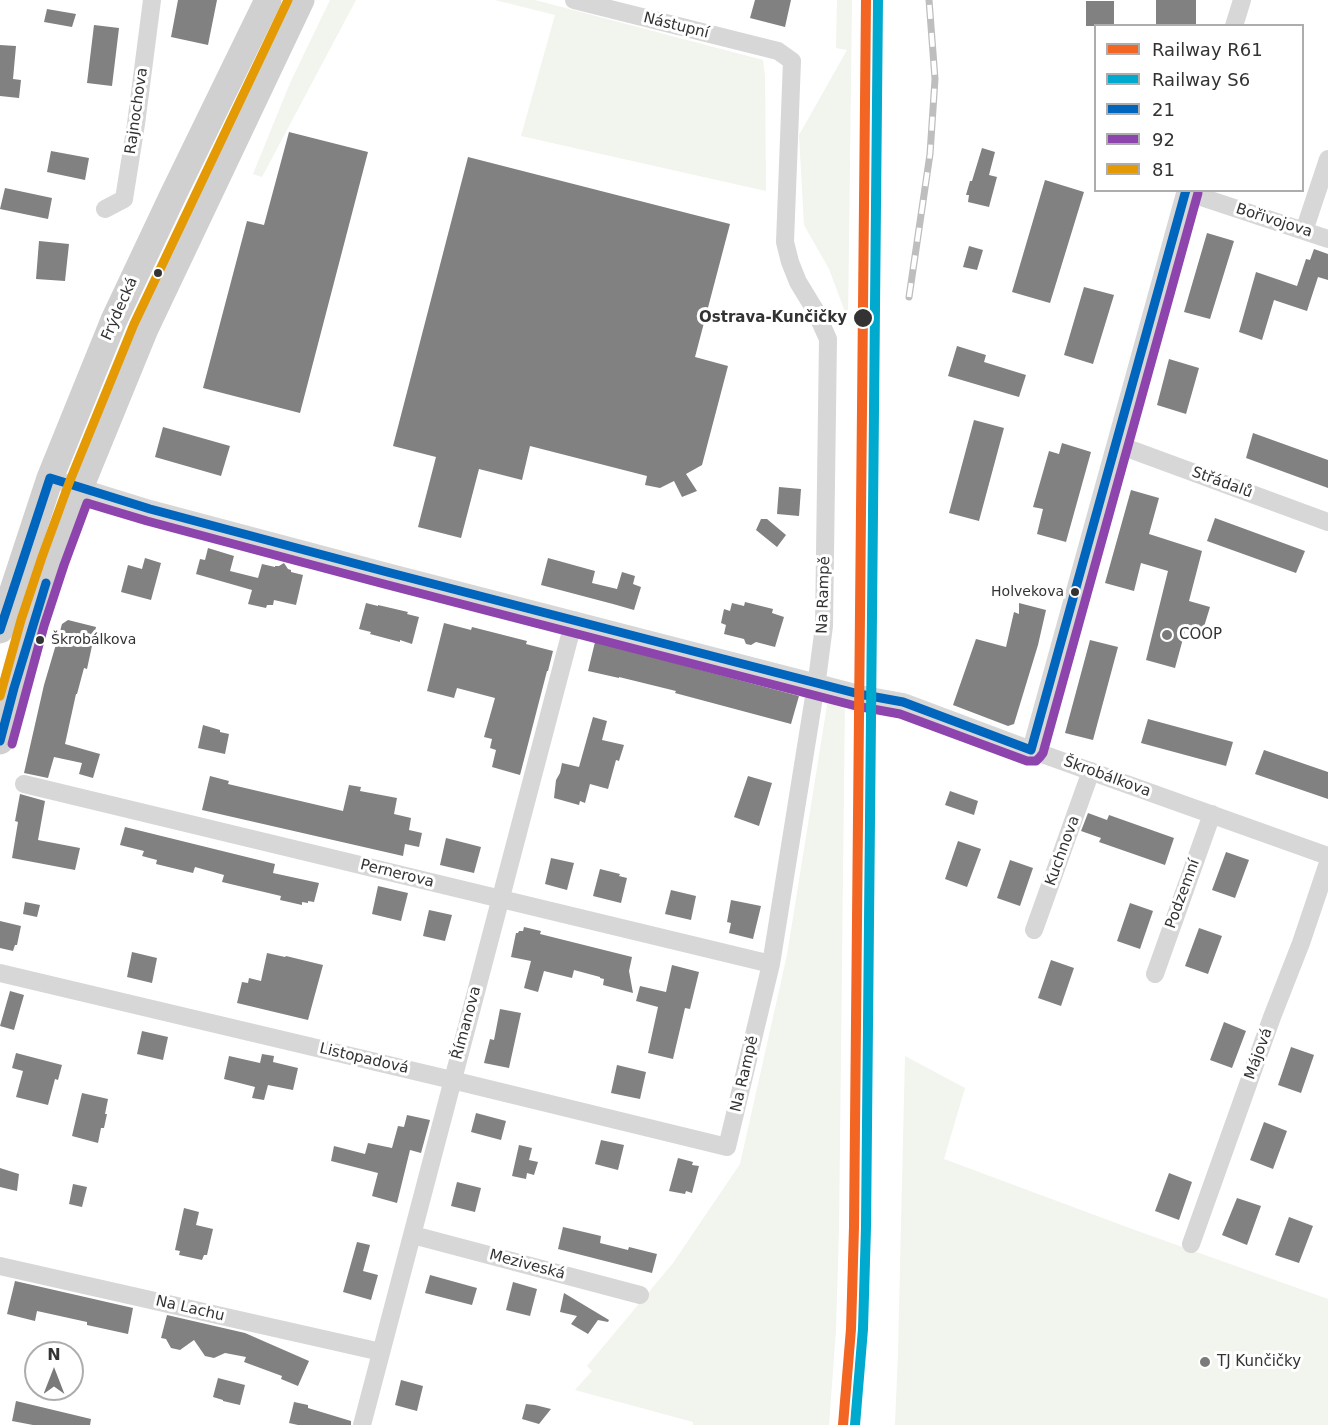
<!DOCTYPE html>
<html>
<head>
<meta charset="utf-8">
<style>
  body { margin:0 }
  #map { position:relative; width:1328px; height:1425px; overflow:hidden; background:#fff; font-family:"DejaVu Sans",sans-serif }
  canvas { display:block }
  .legend { position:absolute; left:1094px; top:24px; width:210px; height:168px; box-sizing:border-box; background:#fff; border:2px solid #adadad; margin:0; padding:8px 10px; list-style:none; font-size:18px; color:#333 }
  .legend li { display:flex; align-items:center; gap:12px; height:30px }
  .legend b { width:30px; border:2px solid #adadad }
  .north { position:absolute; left:24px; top:1341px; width:60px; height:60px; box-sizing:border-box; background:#fff; border:2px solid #adadad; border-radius:50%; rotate:0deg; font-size:16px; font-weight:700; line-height:24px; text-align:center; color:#333 }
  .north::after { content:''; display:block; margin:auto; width:21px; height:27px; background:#7a7a7a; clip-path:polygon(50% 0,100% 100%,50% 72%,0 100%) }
</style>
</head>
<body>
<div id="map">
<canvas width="1328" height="1425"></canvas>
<ul class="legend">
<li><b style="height:8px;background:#f26522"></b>Railway R61</li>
<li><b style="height:8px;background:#00a9ce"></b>Railway S6</li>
<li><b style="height:8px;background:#0065bd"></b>21</li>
<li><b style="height:8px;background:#8e44ad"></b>92</li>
<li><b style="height:8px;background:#e39a05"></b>81</li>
</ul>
<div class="north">N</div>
</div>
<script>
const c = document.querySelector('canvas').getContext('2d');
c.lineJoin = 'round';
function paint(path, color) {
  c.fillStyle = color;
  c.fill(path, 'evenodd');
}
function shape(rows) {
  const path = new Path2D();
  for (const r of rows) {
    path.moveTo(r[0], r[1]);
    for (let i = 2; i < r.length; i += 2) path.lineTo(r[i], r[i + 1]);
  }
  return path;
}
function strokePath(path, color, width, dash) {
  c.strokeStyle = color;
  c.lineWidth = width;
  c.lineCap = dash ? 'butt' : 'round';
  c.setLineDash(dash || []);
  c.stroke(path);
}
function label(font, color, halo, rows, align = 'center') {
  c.font = font + ' "DejaVu Sans",sans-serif';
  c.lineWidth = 6;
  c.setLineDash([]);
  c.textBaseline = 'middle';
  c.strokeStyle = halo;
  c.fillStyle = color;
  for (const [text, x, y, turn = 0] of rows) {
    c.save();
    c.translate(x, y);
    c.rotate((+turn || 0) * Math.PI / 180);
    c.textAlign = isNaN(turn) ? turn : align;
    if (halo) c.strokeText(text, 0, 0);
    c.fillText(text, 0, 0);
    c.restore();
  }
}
paint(shape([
  [330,0,356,0,262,177,253,174,290,83],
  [495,0,535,0,763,60,765,76,766,191,521,136,555,15],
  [837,0,852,0,848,320,829,269,804,225,799,135,847,50,836,48],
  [829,693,845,695,839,1228,836,1330,829,1425,693,1425,693,1422,575,1390,592,1371,587,1366,673,1263,740,1164,787,955],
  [905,1056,965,1088,944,1159,1132,1229,1328,1299,1328,1425,895,1425,898,1353]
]), '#f1f5ed');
paint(shape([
  [178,0,217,0,208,45,171,37],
  [755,0,791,0,785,27,750,18],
  [1156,0,1196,0,1196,26,1156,26],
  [1086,1,1114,1,1114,26,1086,26],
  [47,9,76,14,72,27,44,22],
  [94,25,119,28,112,86,87,83],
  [0,45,16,46,13,79,21,80,19,98,0,96],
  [289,132,368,152,300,413,203,388,247,221,264,225],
  [982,148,995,152,989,175,997,177,989,207,968,202,969,195,966,195,970,181,972,181],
  [51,151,89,158,85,180,47,172],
  [468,157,730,224,695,357,728,366,702,465,686,474,697,491,682,497,674,481,660,488,645,485,647,476,530,446,522,480,479,469,461,538,418,527,436,457,393,446],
  [1045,180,1084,192,1050,303,1012,292],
  [5,188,52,198,48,219,0,209],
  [1207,233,1234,241,1210,319,1184,312],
  [39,241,69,244,65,281,36,279],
  [969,246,983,250,977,270,963,267],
  [1314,249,1328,254,1328,280,1318,277,1307,311,1274,300,1262,340,1239,332,1256,272,1297,286,1306,259,1310,260],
  [1084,287,1114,295,1093,364,1064,355],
  [957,346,986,355,984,362,1026,375,1019,397,948,376],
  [1169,359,1199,368,1186,414,1157,405],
  [974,420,1004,428,979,521,949,513],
  [163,427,230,446,221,476,155,457],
  [1253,433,1328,460,1328,488,1246,458],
  [1062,443,1091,452,1066,542,1037,534,1043,509,1033,507,1049,451,1059,454],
  [779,487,801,489,799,516,777,514],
  [1131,490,1159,498,1149,534,1202,551,1189,601,1210,607,1203,630,1187,624,1175,668,1146,660,1168,571,1141,563,1134,591,1105,583],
  [1215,518,1305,551,1296,573,1207,541],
  [761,519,767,519,786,535,777,547,756,530],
  [208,548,234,556,230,571,258,578,262,564,275,567,275,566,279,566,284,563,288,569,291,570,291,572,303,575,296,605,274,600,273,605,267,605,266,608,248,604,252,590,196,574,200,559,205,560],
  [145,558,161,563,151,600,121,592,128,565,142,569],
  [548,558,595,571,592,583,617,589,622,572,635,576,633,584,641,587,634,610,613,604,541,585],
  [745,602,773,609,772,613,784,617,775,647,756,642,751,645,746,644,744,639,724,634,726,625,721,623,724,609,730,611,732,603,744,606],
  [366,603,378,606,378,605,408,612,407,614,419,617,412,644,400,640,400,642,370,634,371,632,359,629],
  [1019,603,1046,610,1038,645,1014,724,1008,726,953,705,976,639,1006,647,1014,612,1019,614],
  [68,620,96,627,87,669,84,668,77,694,76,694,65,744,100,754,93,778,79,774,82,763,54,757,48,778,24,773,44,685,62,624],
  [444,623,471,630,472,627,527,641,526,644,553,651,548,671,547,671,520,775,492,767,496,750,490,748,492,739,484,737,495,698,457,688,454,698,427,691],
  [1090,640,1118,647,1093,740,1065,733],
  [595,642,799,696,791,724,675,693,676,691,619,677,619,678,588,671],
  [593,717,607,721,602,740,624,745,619,761,616,760,608,789,590,784,585,803,580,801,579,805,554,798,556,780,560,773,562,763,579,767],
  [1148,719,1233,742,1226,766,1141,743],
  [203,725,220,730,220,732,229,734,225,754,198,748],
  [1264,750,1328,772,1328,799,1255,774],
  [210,776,229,781,228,784,343,811,349,785,361,787,360,791,397,798,394,814,411,818,409,830,422,833,419,847,405,844,403,856,202,810],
  [748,776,772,783,759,826,734,817],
  [950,791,978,801,974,815,945,805],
  [20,794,45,801,38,840,80,848,75,870,12,858,18,822,15,821],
  [1088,813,1107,820,1109,815,1174,838,1165,865,1099,842,1101,838,1081,831],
  [125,827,275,864,273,873,319,883,314,902,308,901,308,903,302,902,302,905,280,900,281,896,222,882,224,875,195,867,193,873,156,864,157,860,142,856,144,851,120,845],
  [446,838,481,847,474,873,440,865],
  [958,841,981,849,967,887,945,879],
  [1226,852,1249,860,1235,898,1212,890],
  [551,858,574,863,567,890,545,884],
  [1010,860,1033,868,1020,906,997,898],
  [600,869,620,874,619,876,627,878,621,903,593,896],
  [378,886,408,893,401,921,372,914],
  [671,890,696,896,691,920,665,914],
  [731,900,761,906,753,939,729,933,731,923,727,922],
  [25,902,40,905,37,917,23,914],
  [1130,903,1153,911,1140,949,1117,941],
  [429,910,452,915,445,941,423,936],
  [0,921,21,926,17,945,15,945,13,951,0,948],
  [524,927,541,931,540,934,632,957,629,971,633,993,603,985,604,979,600,978,600,977,574,970,572,978,544,971,538,992,524,988,531,961,511,957,516,933,518,933,519,931,523,931],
  [1199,928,1222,936,1208,974,1185,966],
  [132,952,157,958,152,983,127,977],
  [267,953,285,957,286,956,323,965,308,1020,237,1003,242,982,248,983,249,978,261,981],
  [1051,960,1074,968,1061,1006,1038,998],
  [672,965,699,972,690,1009,685,1008,673,1059,648,1053,658,1007,636,1001,640,986,666,992],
  [10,991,24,995,14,1030,0,1026],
  [500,1009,521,1013,509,1068,484,1063,490,1039,494,1040],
  [1224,1022,1246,1031,1232,1068,1210,1060],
  [142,1031,168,1037,163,1060,137,1054],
  [1291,1047,1314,1055,1301,1093,1278,1085],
  [16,1053,62,1065,58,1080,55,1079,48,1105,16,1097,23,1071,12,1068],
  [262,1054,274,1056,273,1062,298,1068,293,1090,268,1085,264,1100,252,1098,255,1087,224,1079,229,1056,260,1063],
  [617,1065,646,1072,640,1099,611,1093],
  [82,1093,108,1099,105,1114,107,1114,104,1128,101,1128,98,1143,72,1136],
  [476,1113,506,1121,501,1140,471,1132],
  [407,1115,430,1120,421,1153,410,1150,397,1203,372,1196,378,1173,331,1161,334,1146,365,1154,368,1143,392,1148,398,1126,404,1127],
  [1264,1122,1287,1131,1273,1169,1250,1160],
  [601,1140,624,1145,618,1170,595,1164],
  [519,1145,532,1148,529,1160,538,1162,534,1175,527,1173,526,1179,512,1176],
  [678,1158,693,1162,692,1165,699,1166,692,1193,686,1191,685,1194,669,1191],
  [0,1168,19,1174,17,1191,0,1187],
  [1169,1173,1192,1182,1179,1220,1155,1211],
  [457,1182,481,1188,475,1212,451,1206],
  [73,1184,87,1187,82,1207,69,1204],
  [1237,1198,1261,1206,1247,1245,1222,1235],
  [184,1208,199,1212,196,1225,213,1229,207,1255,204,1255,202,1260,179,1255,180,1251,175,1250],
  [1289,1217,1313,1226,1299,1263,1275,1255],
  [563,1227,601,1236,600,1243,628,1250,629,1247,657,1254,652,1273,558,1249],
  [357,1242,370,1245,363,1271,378,1275,371,1300,343,1292],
  [430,1275,477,1288,472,1305,425,1293],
  [15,1281,133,1308,128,1334,87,1325,87,1322,37,1311,35,1321,7,1314],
  [513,1282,537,1289,530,1316,506,1310],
  [564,1293,609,1320,608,1322,598,1320,588,1334,571,1324,577,1316,560,1312],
  [167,1315,245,1333,309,1361,298,1386,281,1379,282,1376,244,1362,246,1357,225,1353,214,1358,205,1356,194,1340,180,1350,171,1348,166,1339,161,1338],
  [218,1378,245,1385,240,1405,223,1401,223,1400,213,1397],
  [401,1380,423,1386,417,1411,395,1405],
  [16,1401,91,1419,90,1425,33,1425,12,1421],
  [294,1402,308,1405,308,1408,351,1421,351,1425,298,1425,289,1423],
  [526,1404,535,1405,551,1409,539,1424,522,1419]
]), '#818181');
strokePath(shape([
  [1234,26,1242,0],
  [1186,192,1328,239],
  [105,209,124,199,136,124,152,0],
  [1304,231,1328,159],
  [1116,444,1328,522],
  [50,478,150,509,387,572,817,683,859,694,903,702,1031,750,1328,856],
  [1031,750,1186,190],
  [24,784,771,964],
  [1034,930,1091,771],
  [0,973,452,1080,727,1147,771,964,818,672,824,626,828,339,815,310,798,282,790,262,785,242,792,61,778,51,574,0],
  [1155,974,1212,814],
  [413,1235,640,1295],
  [1191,1244,1272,1017,1301,943,1328,863],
  [0,1266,381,1352],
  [362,1425,574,620]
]), '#d7d7d7', 18);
strokePath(shape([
  [0,630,50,478,114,320,173,195,268,0],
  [0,741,33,623,53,561,80,488,145,329,301,0]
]), '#d0d0d0', 27);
const rail = shape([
  [909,297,930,154,935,79,929,0]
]);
strokePath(rail, '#bebebe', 7);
strokePath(rail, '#fff', 4.5, [14]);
strokePath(shape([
  [0,630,50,478,150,509,387,572,859,694,903,702,1031,750],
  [0,741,14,688,46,583],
  [1031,750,1186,190]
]), '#0065bd', 9);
strokePath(shape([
  [12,744,44,626,64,565,87,503,147,521,384,584,856,706,900,714,1027,761,1036,761,1040,757,1043,753,1198,193]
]), '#8e44ad', 9);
strokePath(shape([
  [0,696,21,620,42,557,69,483,134,324,288,0]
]), '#e39a05', 9);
strokePath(shape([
  [843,1425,851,1329,854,1227,866,0]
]), '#f26522', 10);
strokePath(shape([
  [855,1425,863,1329,866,1227,878,0]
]), '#00a9ce', 10);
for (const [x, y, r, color] of [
  [158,273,5,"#333"],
  [863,318,10,"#333"],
  [1075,592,5,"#333"],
  [1167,635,6,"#7a7a7a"],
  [40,640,5,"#333"],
  [1205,1362,6,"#7a7a7a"]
]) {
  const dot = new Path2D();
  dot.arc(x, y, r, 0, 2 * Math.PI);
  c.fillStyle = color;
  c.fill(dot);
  strokePath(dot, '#fff', 2);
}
label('14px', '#333', '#fff', [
  ["Holvekova",1064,592],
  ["Škrobálkova",51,640,"left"]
], 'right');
label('15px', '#333', '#fff', [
  ["Nástupní",676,26,14],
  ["Rajnochova",137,111,-82],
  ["Bořivojova",1274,221,18],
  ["Frýdecká",120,309,-66],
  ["Střádalů",1222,483,20],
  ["Na Rampě",824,595,-88],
  ["Škrobálkova",1107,777,20],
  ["Kuchnova",1063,851,-70],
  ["Pernerova",397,874,14],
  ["Podzemní",1183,894,-70],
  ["Římanova",467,1023,-75],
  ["Májová",1259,1054,-70],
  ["Listopadová",364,1059,13],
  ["Na Rampě",745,1074,-77],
  ["Meziveská",527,1265,15],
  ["Na Lachu",190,1309,13]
]);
label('bold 15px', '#333', '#fff', [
  ["Ostrava-Kunčičky",847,318]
], 'right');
label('15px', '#333', '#fff', [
  ["COOP",1179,635],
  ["TJ Kunčičky",1217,1362]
], 'left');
</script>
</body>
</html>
